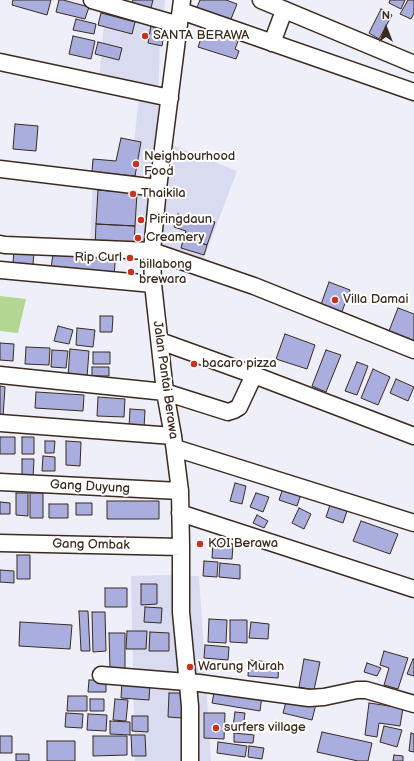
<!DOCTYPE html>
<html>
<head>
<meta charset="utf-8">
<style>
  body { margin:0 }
  #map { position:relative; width:414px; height:761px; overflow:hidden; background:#eeeff9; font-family:"Balsamiq Sans",sans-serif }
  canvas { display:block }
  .north { position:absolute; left:366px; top:8px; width:40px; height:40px; -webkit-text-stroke:3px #fff; paint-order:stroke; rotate:0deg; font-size:11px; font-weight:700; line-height:16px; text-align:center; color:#3b2a1e }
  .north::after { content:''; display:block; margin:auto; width:14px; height:18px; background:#3b2a1e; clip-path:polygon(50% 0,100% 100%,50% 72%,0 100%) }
</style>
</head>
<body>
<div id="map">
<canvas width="414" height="761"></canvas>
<div class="north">N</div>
</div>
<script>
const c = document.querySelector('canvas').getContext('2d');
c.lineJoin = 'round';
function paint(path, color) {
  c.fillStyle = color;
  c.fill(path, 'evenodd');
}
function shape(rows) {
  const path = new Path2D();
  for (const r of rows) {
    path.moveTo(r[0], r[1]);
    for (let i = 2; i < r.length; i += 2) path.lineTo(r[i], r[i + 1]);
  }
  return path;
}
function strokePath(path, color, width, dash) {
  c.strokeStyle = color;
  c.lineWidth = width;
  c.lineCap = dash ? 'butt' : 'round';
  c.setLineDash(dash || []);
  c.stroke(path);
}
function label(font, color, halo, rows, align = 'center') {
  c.font = font + ' "Balsamiq Sans",sans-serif';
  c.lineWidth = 4;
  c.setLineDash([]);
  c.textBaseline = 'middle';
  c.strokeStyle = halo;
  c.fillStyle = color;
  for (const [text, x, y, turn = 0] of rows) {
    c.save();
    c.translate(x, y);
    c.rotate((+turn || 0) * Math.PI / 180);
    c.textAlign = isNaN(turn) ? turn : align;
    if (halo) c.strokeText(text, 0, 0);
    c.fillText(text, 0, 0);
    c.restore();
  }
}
paint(shape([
  [106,0,165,0,160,39,157,139,237,171,202,264,90,248,93,177,129,185,140,89,99,82],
  [165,575,199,576,211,761,135,761,131,576]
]), '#d9dcf1');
paint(shape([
  [0,296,26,299,18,333,0,331]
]), '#b3d792');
const building = shape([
  [13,0,51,0,47,15,12,5,13,0],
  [59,0,63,0,89,7,85,19,56,12,59,0],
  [133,0,153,0,151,8,132,4,133,0],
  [200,0,226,0,237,4,229,24,195,12,200,0],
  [390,0,405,0,401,9,389,3,390,0],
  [408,0,414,0,414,13,411,19,400,14,408,0],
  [381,9,392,15,379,39,369,33,381,9],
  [101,13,135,22,132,34,98,25,101,13],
  [76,19,96,24,94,34,73,30,76,19],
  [206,24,240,36,235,49,239,51,236,59,198,47,206,24],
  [151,25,165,28,162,46,148,43,151,25],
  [73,36,95,41,91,59,69,54,73,36],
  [98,42,122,48,119,60,95,54,98,42],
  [15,124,38,126,36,151,13,149,15,124],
  [121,138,141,142,135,176,92,172,93,159,116,161,121,138],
  [98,190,137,193,135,226,96,224,98,190],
  [178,214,191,218,192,215,215,222,207,245,184,237,186,231,174,227,178,214],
  [96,224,135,226,134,249,95,247,96,224],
  [184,237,207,245,204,255,181,248,184,237],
  [14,250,34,252,33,265,13,263,14,250],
  [53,254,99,258,100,254,116,255,114,274,51,268,53,254],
  [329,282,350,290,340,317,319,310,329,282],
  [398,308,414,314,414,346,387,336,398,308],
  [100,316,113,316,112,332,100,332,100,316],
  [58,326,73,330,69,344,54,341,58,326],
  [77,328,95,330,93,347,76,345,77,328],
  [285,334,315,345,307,369,276,359,285,334],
  [0,343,14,344,13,361,0,360,0,343],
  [26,347,50,348,49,365,25,364,26,347],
  [70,349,89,351,87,377,68,376,70,349],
  [52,350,68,351,66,368,51,367,52,350],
  [326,350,341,355,326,392,312,386,326,350],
  [93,352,110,352,110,364,93,364,93,352],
  [357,362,368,366,357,395,345,391,357,362],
  [92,367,109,367,109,376,92,376,92,367],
  [373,369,390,377,378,405,361,398,373,369],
  [396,379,414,387,408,401,390,393,396,379],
  [0,386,5,387,3,417,0,416,0,386],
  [36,392,84,395,83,411,35,408,36,392],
  [98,397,125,399,124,417,97,416,98,397],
  [130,409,145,410,144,428,129,427,130,409],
  [0,437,15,437,15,454,0,454,0,437],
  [22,437,34,437,34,454,22,454,22,437],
  [45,441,55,441,54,453,45,453,45,441],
  [66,441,81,442,80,466,66,465,66,441],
  [43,456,55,457,55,471,42,471,43,456],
  [22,459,34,459,33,478,22,478,22,459],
  [235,483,246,486,242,504,230,501,235,483],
  [283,488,301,494,297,506,279,500,283,488],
  [16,493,28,493,28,516,16,515,16,493],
  [30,493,43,493,43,518,30,518,30,493],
  [256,493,269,497,263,512,250,507,256,493],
  [107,501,159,501,159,519,107,519,107,501],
  [0,502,10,503,10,514,0,514,0,502],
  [76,503,92,503,92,515,76,515,76,503],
  [49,504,68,504,68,518,49,518,49,504],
  [330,505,347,511,343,523,326,517,330,505],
  [299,508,311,514,304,529,292,523,299,508],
  [257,515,268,521,264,528,253,523,257,515],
  [361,521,398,534,390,554,353,541,361,521],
  [213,542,233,544,232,559,212,558,213,542],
  [17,555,30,555,30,579,17,579,17,555],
  [204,561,218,562,217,577,203,576,204,561],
  [220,563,240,565,240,579,219,577,220,563],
  [0,570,14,571,14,583,0,582,0,570],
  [141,584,157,584,157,604,141,605,141,584],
  [105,588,127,588,127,607,105,607,105,588],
  [145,607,162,608,161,623,144,622,145,607],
  [79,611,88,611,90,651,81,651,79,611],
  [92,612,105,612,106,651,93,652,92,612],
  [209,619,227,620,226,643,208,642,209,619],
  [230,620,247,620,247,643,230,642,230,620],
  [20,622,72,625,70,649,19,646,20,622],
  [251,622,269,624,268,639,249,638,251,622],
  [127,631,147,631,146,649,126,649,127,631],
  [150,632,169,633,169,651,149,651,150,632],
  [109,633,125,633,125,669,110,669,109,633],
  [205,645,229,647,228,660,204,658,205,645],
  [384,651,408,658,398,689,384,685,389,668,380,665,384,651],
  [304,659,320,662,314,690,299,687,304,659],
  [413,659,414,659,414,676,407,674,413,659],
  [249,660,279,663,278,678,248,676,249,660],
  [367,663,381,668,377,676,364,672,367,663],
  [89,680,106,680,106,692,88,692,89,680],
  [122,681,150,682,149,700,121,698,122,681],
  [215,688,262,696,260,711,212,703,215,688],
  [169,693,184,693,183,718,168,717,169,693],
  [68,696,87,696,87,711,67,711,68,696],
  [287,698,316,704,312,720,283,713,287,698],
  [90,699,104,699,104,711,90,711,90,699],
  [115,699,128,700,126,721,113,720,115,699],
  [369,703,403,708,400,726,379,723,377,737,365,735,369,703],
  [235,712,245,713,243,728,233,727,235,712],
  [66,713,83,714,82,728,65,727,66,713],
  [204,713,225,713,224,739,204,738,204,713],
  [88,714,107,715,106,731,87,730,88,714],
  [132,716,148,716,148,732,132,731,132,716],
  [110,721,130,722,130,735,110,734,110,721],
  [384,726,402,730,397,747,380,742,384,726],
  [322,732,372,743,368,761,358,761,317,752,322,732],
  [234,733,254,735,253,743,234,742,234,733],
  [411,733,414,734,414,752,409,751,411,733],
  [131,735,145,735,146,756,132,756,131,735],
  [0,736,12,736,12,753,0,753,0,736],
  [93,736,127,736,127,755,93,756,93,736],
  [47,741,75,741,75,761,47,761,47,741],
  [218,742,247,746,245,757,217,753,218,742],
  [249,746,264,748,262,759,248,757,249,746],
  [16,754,29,754,29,761,16,761,16,754],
  [394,755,403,756,403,761,393,761,394,755]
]);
paint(building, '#a9aedf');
strokePath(building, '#3b2a1e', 1);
const minor = shape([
  [92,0,179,25],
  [182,0,158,188,152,251,153,284,165,392,173,436,180,491,181,547,181,612,190,706,190,761],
  [261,0,414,64],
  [181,11,414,92],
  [272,43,282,16],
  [0,62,170,98],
  [0,169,158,188],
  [0,244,5,245,152,251,254,286,414,350],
  [0,270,153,284],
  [160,341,254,375,414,436],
  [0,375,165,392,228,412,234,410,239,407,254,375],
  [0,423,173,436],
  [175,448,414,523],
  [0,482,180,491],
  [180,513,414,589],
  [0,543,181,547],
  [101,675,199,683,309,698,324,697,357,690,366,690,414,704]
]);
strokePath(minor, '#3b2a1e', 19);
strokePath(minor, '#fff', 16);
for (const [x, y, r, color] of [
  [145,36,4,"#c8321e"],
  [136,164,4,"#c8321e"],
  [133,194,4,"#c8321e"],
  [141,220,4,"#c8321e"],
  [138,238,4,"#c8321e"],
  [130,258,4,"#c8321e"],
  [131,272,4,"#c8321e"],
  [335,300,4,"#c8321e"],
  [194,364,4,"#c8321e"],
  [200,544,4,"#c8321e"],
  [190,667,4,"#c8321e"],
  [216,728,4,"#c8321e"]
]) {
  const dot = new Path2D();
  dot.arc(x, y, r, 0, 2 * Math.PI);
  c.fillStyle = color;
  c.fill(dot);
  strokePath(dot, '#fff', 1.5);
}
label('13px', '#3b2a1e', '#fff', [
  ["SANTA BERAWA",153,36],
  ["Neighbourhood",144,157],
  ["Food",144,172],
  ["Thaikila",141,194],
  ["Piringdaun",149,220],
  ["Creamery",146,238],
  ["Rip Curl",122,258,"right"],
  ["billabong",139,265],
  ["brewara",139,280],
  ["Villa Damai",343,300],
  ["bacaro pizza",202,364],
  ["KOI Berawa",208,544],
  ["Warung Murah",198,667],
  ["surfers village",224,728]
], 'left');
label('13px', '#3b2a1e', '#fff', [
  ["Jalan Pantai Berawa",165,380,82],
  ["Gang Duyung",90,487,3],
  ["Gang Ombak",91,545,1]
]);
</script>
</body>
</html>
